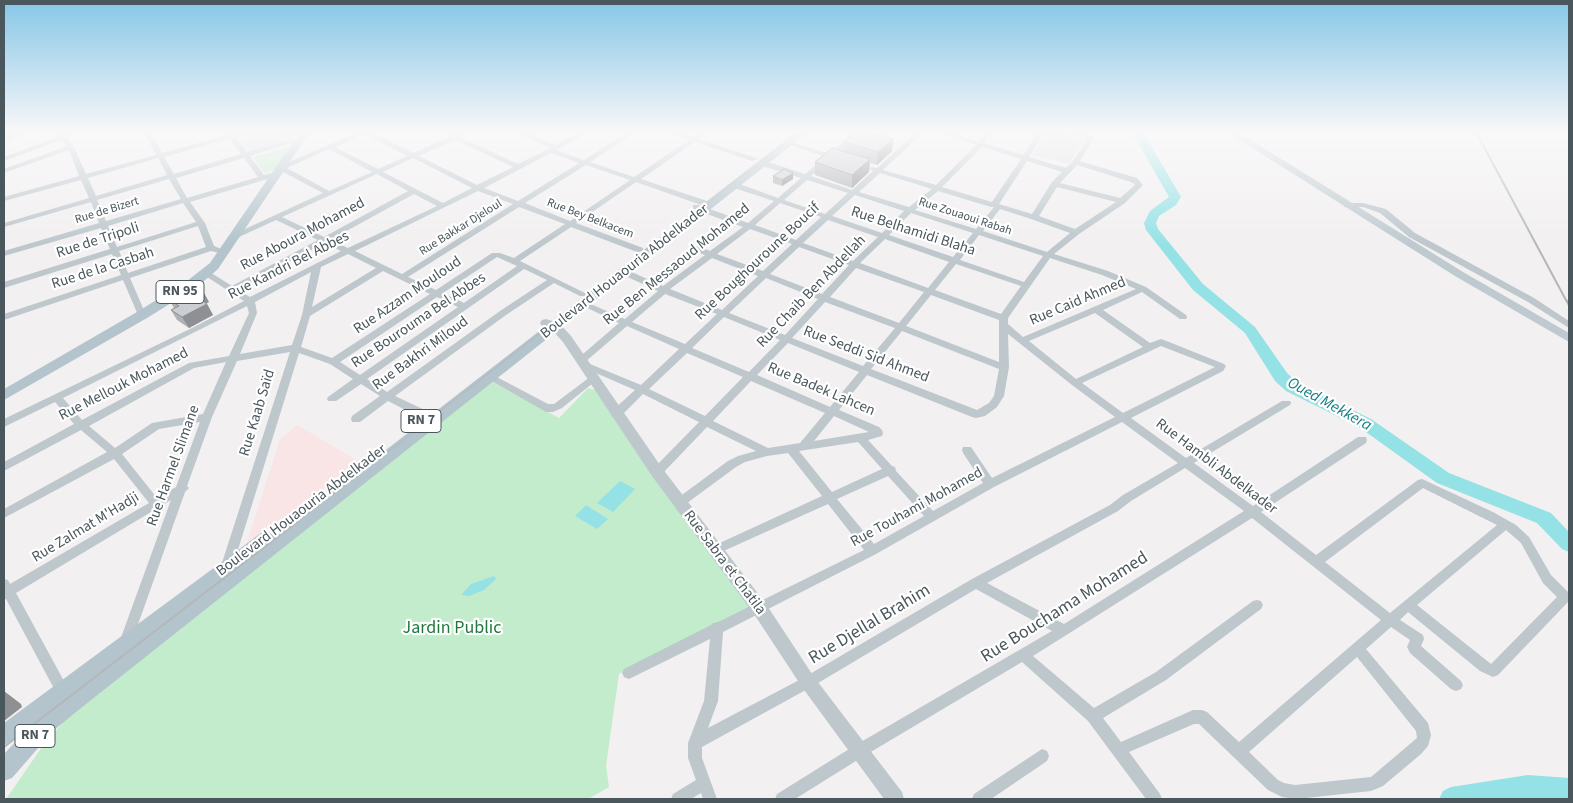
<!DOCTYPE html>
<html>
<head>
<meta charset="utf-8">
<style>
  body { margin:0 }
  #map { position:relative; width:1573px; height:803px; overflow:hidden; background:#f2f0f1; font-family:"Source Sans 3",sans-serif }
  canvas { display:block }
  .frame { position:absolute; inset:0; border:5px solid #4a575c; pointer-events:none }
</style>
</head>
<body>
<div id="map">
<canvas width="1573" height="803"></canvas>
<div class="frame"></div>
</div>
<script>
const c = document.querySelector('canvas').getContext('2d');
c.lineJoin = 'round';
function paint(path, color) {
  c.fillStyle = color;
  c.fill(path, 'evenodd');
}
function shape(rows) {
  const path = new Path2D();
  for (const r of rows) {
    path.moveTo(r[0], r[1]);
    for (let i = 2; i < r.length; i += 2) path.lineTo(r[i], r[i + 1]);
  }
  return path;
}
function strokePath(path, color, width, dash) {
  c.strokeStyle = color;
  c.lineWidth = width;
  c.lineCap = dash ? 'butt' : 'round';
  c.setLineDash(dash || []);
  c.stroke(path);
}
function label(font, color, halo, rows, align = 'center') {
  c.font = font + ' "Source Sans 3",sans-serif';
  c.lineWidth = 4.5;
  c.setLineDash([]);
  c.textBaseline = 'middle';
  c.strokeStyle = halo;
  c.fillStyle = color;
  for (const [text, x, y, turn = 0] of rows) {
    c.save();
    c.translate(x, y);
    c.rotate((+turn || 0) * Math.PI / 180);
    c.textAlign = isNaN(turn) ? turn : align;
    if (halo) c.strokeText(text, 0, 0);
    c.fillText(text, 0, 0);
    c.restore();
  }
}
paint(shape([
  [295,132,289,142,250,154,234,133],
  [1047,132,1055,132,1085,139,1069,164,1032,155]
]), '#e3e1e2');
paint(shape([
  [297,425,358,461,253,545,246,546,280,439]
]), '#f9e4e6');
paint(shape([
  [290,146,276,169,264,173,253,157],
  [491,381,559,418,588,388,602,392,752,603,749,608,619,674,606,766,609,787,588,799,6,799,44,744,66,719]
]), '#c3eccc');
paint(shape([
  [620,481,635,489,613,512,597,503],
  [586,505,608,519,597,529,575,516],
  [494,576,496,579,484,590,469,596,461,595,471,584]
]), '#94e2e5');
paint(shape([
  [1132,132,1143,132,1181,197,1176,205,1159,216,1156,223,1158,229,1203,284,1255,327,1287,373,1298,383,1371,419,1449,473,1551,513,1569,532,1569,552,1562,549,1537,523,1437,483,1359,427,1286,391,1275,381,1245,333,1193,290,1146,230,1144,223,1150,211,1169,197,1132,132],
  [1528,775,1569,778,1569,799,1439,799,1443,791,1451,787,1528,775]
]), '#94e2e5');
paint(shape([
  [19,132,30,132,4,142,4,138,19,132],
  [55,132,62,132,64,135,69,132,80,132,67,138,74,147,86,174,156,155,144,132,151,132,162,153,227,135,225,132,232,132,247,152,301,137,304,139,250,156,264,175,275,172,278,172,278,176,190,202,205,223,214,246,228,252,224,254,211,251,130,278,146,315,145,317,139,317,138,315,123,280,4,320,4,314,121,275,112,254,4,288,4,282,110,249,101,228,4,256,4,251,99,223,91,202,4,227,4,223,89,198,81,180,4,201,4,197,79,176,69,150,4,173,4,169,67,146,61,140,4,161,4,157,58,137,55,132],
  [229,139,241,154,174,174,164,157,229,139],
  [158,158,167,175,96,196,88,178,158,158],
  [244,158,258,177,187,198,176,178,244,158],
  [169,179,181,199,106,221,97,200,169,179],
  [183,203,196,222,117,247,108,226,183,203],
  [198,226,206,247,128,273,119,251,198,226],
  [357,132,372,132,413,153,449,137,441,132,451,132,455,134,459,132,469,132,460,137,518,164,550,148,516,132,526,132,555,145,580,132,589,132,556,150,584,160,627,132,636,132,590,162,634,177,689,140,668,132,679,132,693,137,700,132,708,132,699,139,759,159,752,161,695,142,641,179,710,202,710,206,704,206,636,182,576,223,643,248,643,252,637,252,571,227,520,261,587,294,586,296,580,296,554,283,506,315,395,396,431,413,432,416,431,419,423,419,388,401,360,422,352,422,351,419,352,416,380,396,361,384,336,401,328,401,327,399,328,397,353,379,330,364,299,353,232,569,230,573,226,574,222,573,220,569,290,352,237,361,212,417,187,486,189,488,185,492,130,647,125,649,120,647,119,643,171,500,16,593,70,692,68,696,63,698,58,696,6,599,4,599,4,579,8,580,10,584,149,503,114,459,4,518,4,509,107,452,81,430,4,471,4,462,74,424,55,402,4,427,4,419,194,327,244,301,201,273,202,271,208,271,232,286,318,240,276,220,239,237,233,237,232,235,323,193,279,170,278,167,357,132],
  [365,134,407,156,378,169,335,147,365,134],
  [455,140,513,167,477,185,419,156,455,140],
  [329,149,372,172,329,191,287,168,329,149],
  [551,153,579,163,518,201,484,188,551,153],
  [413,158,472,188,443,203,383,172,413,158],
  [586,165,630,180,570,221,525,203,586,165],
  [377,174,408,191,324,237,282,217,377,174],
  [478,191,513,204,402,274,355,251,478,191],
  [414,194,437,206,348,248,330,240,414,194],
  [519,207,565,224,514,258,500,253,492,253,436,290,408,277,519,207],
  [324,243,341,251,250,297,238,290,324,243],
  [348,254,376,268,312,307,321,267,348,254],
  [497,257,517,266,464,303,443,293,497,257],
  [524,269,547,280,500,311,387,392,367,379,524,269],
  [383,271,430,294,332,358,301,347,310,316,383,271],
  [311,272,302,315,292,345,240,354,257,313,255,302,311,272],
  [437,297,458,307,360,375,340,362,437,297],
  [247,306,249,313,229,356,189,363,82,420,63,398,247,306],
  [226,362,203,414,152,423,115,448,89,426,194,368,226,362],
  [200,422,176,487,157,498,122,454,159,429,200,422],
  [854,132,862,132,836,156,839,156,839,160,832,159,811,176,852,190,873,171,870,169,871,167,877,168,916,132,924,132,883,170,936,185,976,145,937,132,949,132,979,142,984,132,991,132,984,143,1023,155,1038,132,1045,132,1029,157,1066,168,1073,161,1087,139,1066,132,1079,132,1093,137,1094,138,1080,161,1137,178,1143,185,1125,203,1079,234,1054,254,1108,271,1146,287,1186,315,1187,317,1186,319,1180,319,1142,292,1103,310,1150,343,1161,339,1164,340,1224,364,1226,366,1223,371,1131,418,1186,458,1282,401,1290,401,1291,403,1290,405,1194,463,1253,506,1358,437,1366,437,1367,440,1366,443,1261,512,1316,555,1418,480,1422,479,1493,512,1516,525,1529,537,1551,575,1569,593,1569,601,1498,675,1493,677,1480,671,1408,612,1400,620,1423,635,1424,639,1421,646,1461,681,1463,685,1461,689,1456,691,1451,689,1410,653,1407,647,1410,640,1391,627,1366,649,1428,723,1431,735,1428,746,1421,754,1383,786,1371,791,1296,799,1282,797,1268,790,1199,724,1194,724,1129,752,1160,794,1162,799,1146,799,1088,721,1022,662,864,756,795,799,775,799,777,794,854,746,1052,631,976,589,813,686,702,747,702,758,717,799,703,799,701,793,691,799,671,799,673,794,696,780,688,758,688,743,704,701,710,639,629,679,624,677,622,673,624,669,711,625,713,623,718,622,864,550,828,504,719,553,715,555,711,553,709,550,711,547,822,496,788,453,767,456,745,462,736,467,683,506,679,507,675,506,673,503,675,500,728,461,738,456,756,451,707,427,661,475,653,475,652,472,653,469,699,422,643,394,620,417,612,417,611,414,612,411,635,390,582,367,580,365,581,363,576,360,619,323,579,304,583,301,586,302,625,319,658,291,621,274,621,270,627,270,663,286,705,255,691,250,691,246,697,246,710,251,743,227,693,209,693,205,699,205,748,223,774,201,731,187,731,183,737,183,778,198,801,178,759,165,759,161,765,161,805,174,826,157,787,144,787,142,791,142,829,154,854,132],
  [982,147,1021,159,992,202,942,187,982,147],
  [1027,161,1062,172,1052,182,1032,214,999,204,1027,161],
  [1077,165,1131,182,1135,185,1120,198,1060,183,1077,165],
  [880,173,932,189,909,207,859,192,880,173],
  [807,180,848,193,825,214,784,200,807,180],
  [1057,187,1116,202,1075,229,1039,216,1057,187],
  [938,191,991,207,994,207,976,229,915,210,938,191],
  [855,195,904,211,882,233,832,216,855,195],
  [780,203,821,217,796,240,755,225,780,203],
  [1000,209,1031,219,1070,233,1047,252,983,231,1000,209],
  [911,213,973,233,953,257,889,235,911,213],
  [828,220,878,237,853,261,803,243,828,220],
  [750,229,792,244,763,271,717,254,750,229],
  [979,235,1043,256,1024,282,960,260,979,235],
  [885,239,949,262,928,288,860,263,885,239],
  [799,247,849,265,822,294,770,274,799,247],
  [712,258,758,276,722,310,670,289,712,258],
  [1050,258,1102,275,1136,289,1023,337,1008,324,1008,318,1050,258],
  [956,264,1021,286,1001,314,935,290,956,264],
  [856,268,924,292,899,323,830,297,856,268],
  [766,278,818,299,785,335,729,313,766,278],
  [665,294,717,314,685,344,632,322,665,294],
  [931,295,999,320,999,362,906,326,931,295],
  [825,302,895,328,863,366,792,338,825,302],
  [1095,313,1143,347,1076,379,1029,341,1095,313],
  [724,317,780,340,749,372,692,348,724,317],
  [627,326,679,349,641,385,585,362,627,326],
  [902,331,999,369,994,396,989,403,977,410,871,369,902,331],
  [1008,334,1072,385,1115,417,992,478,971,447,963,447,962,450,963,453,983,483,933,511,896,471,895,467,892,466,868,440,882,436,883,433,882,430,879,427,839,410,867,375,972,417,976,418,985,416,997,407,1004,396,1009,367,1008,334],
  [788,343,859,372,830,407,757,375,788,343],
  [1161,346,1215,367,1123,413,1082,383,1161,346],
  [687,353,743,377,705,416,649,389,687,353],
  [751,381,825,413,800,443,768,448,713,421,751,381],
  [834,416,869,432,814,441,834,416],
  [1122,422,1178,463,1123,495,1110,505,972,579,803,678,708,728,718,701,723,632,876,554,994,487,1122,422],
  [858,442,882,469,832,492,799,451,858,442],
  [1185,468,1244,511,1064,624,987,583,1118,511,1131,501,1185,468],
  [888,476,924,516,874,544,837,499,888,476],
  [1423,488,1497,525,1390,613,1325,562,1423,488],
  [1252,518,1381,620,1239,742,1207,712,1202,710,1193,710,1121,742,1103,718,1166,680,1261,609,1263,605,1261,601,1257,600,1253,601,1156,672,1094,708,1033,656,1252,518],
  [1506,530,1521,543,1543,583,1557,597,1491,664,1417,605,1506,530],
  [1357,657,1416,731,1417,738,1371,777,1295,785,1284,783,1278,780,1249,752,1357,657],
  [1344,203,1363,203,1386,209,1415,233,1534,298,1569,321,1569,328,1528,302,1409,237,1380,213,1363,207,1344,207,1344,203],
  [491,374,548,404,554,404,590,377,596,377,598,379,562,408,553,412,546,412,488,379,486,377,488,375,491,374],
  [1042,749,1047,751,1049,756,1047,761,991,799,972,799,974,794,1042,749]
]), '#bdc7cc');
paint(shape([
  [546,319,559,323,571,336,662,468,766,604,814,677,902,792,904,799,884,799,802,687,754,614,652,476,563,342,551,329,542,326,540,323,542,320,546,319]
]), '#bdc7cc');
paint(shape([
  [1227,132,1238,132,1463,272,1569,333,1569,342,1455,276,1227,132]
]), '#becad0');
paint(shape([
  [300,132,310,132,218,269,197,287,147,318,4,400,4,389,137,312,187,281,210,263,300,132],
  [796,132,808,132,76,712,53,731,12,778,4,781,4,754,21,736,4,745,4,723,261,533,267,531,275,536,796,132]
]), '#b3c4cc');
strokePath(shape([
  [299,521,799,132]
]), '#b3b7ba', 1);
strokePath(shape([
  [4,747,301,519]
]), '#b3b7ba', 2);
strokePath(shape([
  [1476,132,1567,302]
]), '#b3b7ba', 2);
strokePath(shape([
  [1567,301,1569,305]
]), '#b3b7ba', 2.5);
paint(shape([
  [893,139,892,151,877,165,870,163,869,172,852,188,815,175,815,162,843,151,844,142],
  [773,176,793,179,782,186,773,183],
  [168,298,209,302,206,303,207,304,213,315,189,328,177,320,171,310,174,308]
]), '#afb1b5');
paint(shape([
  [893,139,892,151,877,165,878,152],
  [870,159,869,172,852,188,852,175],
  [793,173,793,179,782,186,782,180],
  [203,291,209,302,201,306,195,295],
  [207,304,213,315,189,328,182,317],
  [4,691,21,704,22,707,4,721]
]), '#8e9093');
const building = shape([
  [855,132,870,132,893,139,878,152,844,142,855,132],
  [832,148,870,159,852,175,815,162,832,148],
  [784,169,793,173,782,180,773,176,784,169],
  [194,283,203,291,195,295,207,304,182,317,171,310,179,306,168,298,194,283]
]);
paint(building, '#cbced2');
strokePath(building, '#8e9093', 1);
const sky = c.createLinearGradient(0, 0, 0, 245);
sky.addColorStop(0, '#86c6e7');
sky.addColorStop(0.54, '#f9f8f9');
sky.addColorStop(1, '#f9f8f900');
c.fillStyle = sky;
c.fillRect(0, 0, 1573, 245);
label('12px', '#4a575c', '#fff', [
  ["Rue de Bizert",107,211,-17],
  ["Rue Zouaoui Rabah",965,217,18],
  ["Rue Bey Belkacem",590,219,21],
  ["Rue Bakkar Djeloul",461,228,-32]
]);
for (const [x, y, w] of [
  [180,292,48],
  [421,421,40],
  [35,736,40]
]) {
  const box = new Path2D();
  box.roundRect(x - w / 2, y - 11.5, w, 23, 4);
  c.fillStyle = '#fff';
  c.fill(box);
  strokePath(box, '#4a575c', 1);
}
label('bold 14px', '#4a575c', null, [
  ["RN 95",180,292],
  ["RN 7",421,421],
  ["RN 7",35,736]
]);
label('15px', '#4a575c', '#fff', [
  ["Rue Belhamidi Blaha",913,232,18],
  ["Rue Aboura Mohamed",303,235,-28],
  ["Rue de Tripoli",98,241,-18],
  ["Rue Boughouroune Boucif",758,262,-43],
  ["Rue Ben Messaoud Mohamed",677,265,-39],
  ["Rue Kandri Bel Abbes",289,266,-27],
  ["Rue de la Casbah",103,269,-18],
  ["Boulevard Houaouria Abdelkader",625,272,-38],
  ["Rue Chaib Ben Abdellah",812,292,-46],
  ["Rue Azzam Mouloud",408,296,-34],
  ["Rue Caid Ahmed",1078,302,-23],
  ["Rue Bourouma Bel Abbes",419,321,-34],
  ["Rue Bakhri Miloud",421,354,-36],
  ["Rue Seddi Sid Ahmed",866,355,21],
  ["Rue Mellouk Mohamed",124,385,-27],
  ["Rue Badek Lahcen",821,390,23],
  ["Rue Kaab Saïd",258,413,-73],
  ["Rue Harmel Slimane",174,466,-70],
  ["Rue Hambli Abdelkader",1216,467,37],
  ["Rue Touhami Mohamed",917,508,-29],
  ["Boulevard Houaouria Abdelkader",302,511,-37],
  ["Rue Zalmat M'Hadji",86,528,-31],
  ["Rue Sabra et Chatila",724,563,53]
]);
label('italic 16px', '#177f83', '#fff', [
  ["Oued Mekkera",1329,405,29]
]);
label('18px', '#4a575c', '#fff', [
  ["Rue Bouchama Mohamed",1065,608,-32],
  ["Rue Djellal Brahim",870,625,-31]
]);
label('18px', '#20783c', '#fff', [
  ["Jardin Public",452,629]
]);
</script>
</body>
</html>
